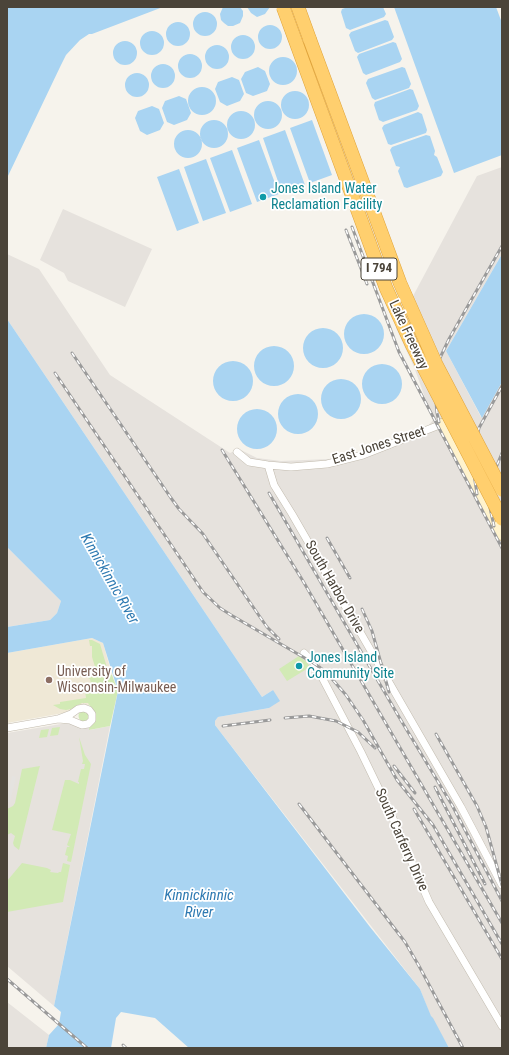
<!DOCTYPE html>
<style>
body{margin:0}
#map{position:relative;width:509px;height:1055px;overflow:hidden;background:#f6f3ec;font-family:"Roboto Condensed",sans-serif}
canvas{display:block}
.frame{position:absolute;inset:0;border:8px solid #4b4439;pointer-events:none}
</style>
<div id="map">
<canvas width="509" height="1055"></canvas>
<div class="frame"></div>
</div>
<script>
const ctx = document.querySelector('canvas').getContext('2d');
ctx.lineJoin = 'round';
function fill(path, color) { ctx.fillStyle = color; ctx.fill(path, 'evenodd'); }
const shape = rows => new Path2D(rows.map(r => 'M' + r).join(''));
function trace(path, color, width, dash) { ctx.strokeStyle = color; ctx.lineWidth = width; ctx.lineCap = dash ? 'butt' : 'round'; ctx.setLineDash(dash || []); ctx.stroke(path); }
function label(font, color, halo, rows, align = 'center') {
  ctx.font = font + ' "Roboto Condensed",sans-serif'; ctx.lineWidth = 3.5; ctx.setLineDash([]); ctx.textBaseline = 'middle'; ctx.strokeStyle = halo; ctx.fillStyle = color; for (const [text, x, y, turn = 0] of rows) {
    ctx.save(); ctx.translate(x, y); ctx.rotate((+turn || 0) * Math.PI / 180); ctx.textAlign = isNaN(turn) ? turn : align; if (halo) ctx.strokeText(text, 0, 0); ctx.fillText(text, 0, 0); ctx.restore();
  }
}
fill(shape([
 [502,167,502,254,446,351,481,417,502,382,502,1048,449,1048,430,1015,420,989,215,725,215,721,218,717,269,708,273,690,262,697,7,319,7,254,39,269,110,375,230,453,239,449,257,458,281,461,329,459,347,456,371,448,428,426,433,420,414,367,396,328,477,176],
 [63,209,152,249,125,307,68,281,64,273,40,260],
 [7,547,61,601,57,613,50,620,7,627],
 [67,723,89,727,90,730,110,726,54,1006,7,966,7,733],
 [7,1002,49,1035,46,1048,7,1048]
]), '#e6e2dd');
fill(shape([
 [92,638,103,643,112,675,91,679,91,684,85,686,89,705,81,705,69,712,7,723,7,653]
]), '#efe8d6');
fill(shape([
 [89,640,92,640,100,644,108,671,111,675,112,675,118,691,110,726,89,730,89,727,95,718,96,715,93,709,89,705,88,703,82,703,71,709,66,710,60,709,53,705,60,704,60,702,86,698,84,684,91,684,90,679,88,678,95,676,95,670,96,670,92,657,92,646,90,646],
 [299,656,307,662,310,667,287,681,279,669],
 '78.5 716a5.5 5.5 0 1 1 11 0a5.5 5.5 0 1 1-11 0Z',
 [60,727,58,735,50,736,52,728],
 [49,729,47,737,39,738,41,730],
 [79,737,85,755,91,764,71,862,67,861,68,856,65,855,67,847,70,847,67,845,71,834,52,830,65,780,70,780,79,784,79,782,78,782,81,769,84,769,85,764,82,764,83,761],
 [40,766,39,769,19,850,14,846,13,843,15,836,11,833,7,835,7,809,13,806,15,803,22,769],
 [22,863,47,868,51,870,50,872,58,873,59,872,61,872,63,863,70,865,63,902,7,912,7,881]
]), '#d2eab5');
fill(shape([
 [12,776,16,777,10,802,7,802,7,796]
]), '#e5e3e0');
fill(shape([
 [7,7,163,7,92,34,89,34,80,40,66,55,61,65,7,178],
 [223,7,240,7,243,11,243,16,240,23,233,26,228,26,224,23,221,20,220,14],
 [247,7,270,7,265,14,257,17,251,13],
 [348,7,383,7,386,14,384,17,350,30,346,28,341,12,342,9],
 [394,7,496,7,502,23,502,155,454,173],
 '193 24a12 12 0 1 1 24 0a12 12 0 1 1-24 0Z',
 [385,20,388,21,394,37,392,40,358,53,355,51,349,35,351,32],
 '166 34a12 12 0 1 1 24 0a12 12 0 1 1-24 0Z',
 '258 37a12 12 0 1 1 24 0a12 12 0 1 1-24 0Z',
 '140 43a12 12 0 1 1 24 0a12 12 0 1 1-24 0Z',
 '231 47a12 12 0 1 1 24 0a12 12 0 1 1-24 0Z',
 '113 53a12 12 0 1 1 24 0a12 12 0 1 1-24 0Z',
 [393,42,396,43,402,59,400,62,366,75,363,73,357,57,359,54],
 '205 57a12 12 0 1 1 24 0a12 12 0 1 1-24 0Z',
 '178 66a12 12 0 1 1 24 0a12 12 0 1 1-24 0Z',
 '269 71a14 14 0 1 1 28 0a14 14 0 1 1-28 0Z',
 '151 76a12 12 0 1 1 24 0a12 12 0 1 1-24 0Z',
 [258,67,265,71,270,84,267,91,253,96,246,93,241,79,245,72],
 [402,67,405,68,411,84,409,88,375,100,372,98,366,83,368,79],
 '125 85a12 12 0 1 1 24 0a12 12 0 1 1-24 0Z',
 [232,77,239,80,244,94,240,101,227,106,220,102,215,89,218,82],
 '188 101a14 14 0 1 1 28 0a14 14 0 1 1-28 0Z',
 [410,89,413,90,419,106,417,110,383,122,379,120,374,105,375,102],
 '281 105a14 14 0 1 1 28 0a14 14 0 1 1-28 0Z',
 [179,96,186,99,191,113,187,120,174,125,167,122,162,108,165,101],
 '254 115a14 14 0 1 1 28 0a14 14 0 1 1-28 0Z',
 [152,106,159,109,164,123,160,130,147,135,140,131,135,118,138,111],
 '227 125a14 14 0 1 1 28 0a14 14 0 1 1-28 0Z',
 [418,112,422,114,427,130,426,133,391,145,388,144,382,128,384,125],
 [312,120,332,175,310,183,290,128],
 '200 134a14 14 0 1 1 28 0a14 14 0 1 1-28 0Z',
 [285,130,305,185,282,193,263,138],
 '174 144a14 14 0 1 1 28 0a14 14 0 1 1-28 0Z',
 [426,135,430,136,435,151,434,155,423,159,434,155,437,157,443,172,441,176,407,188,404,187,398,171,400,167,396,166,390,150,392,147],
 [259,140,279,194,257,202,237,148],
 [232,150,252,204,230,212,210,158],
 [206,159,226,213,203,221,184,167],
 [179,169,199,223,177,231,157,177],
 [502,254,502,382,482,418,446,351],
 '344 334a20 20 0 1 1 40 0a20 20 0 1 1-40 0Z',
 [7,319,262,697,273,690,280,701,269,708,218,717,215,721,215,725,370,927,420,989,431,1016,433,1018,449,1048,189,1048,155,1018,121,1012,116,1018,111,1048,46,1048,49,1035,59,1024,61,1012,54,1006,118,691,103,643,92,638,7,653,7,627,50,620,57,613,61,601,7,547],
 '303 348a20 20 0 1 1 40 0a20 20 0 1 1-40 0Z',
 '254 366a20 20 0 1 1 40 0a20 20 0 1 1-40 0Z',
 '213 381a20 20 0 1 1 40 0a20 20 0 1 1-40 0Z',
 '362 384a20 20 0 1 1 40 0a20 20 0 1 1-40 0Z',
 '321 399a20 20 0 1 1 40 0a20 20 0 1 1-40 0Z',
 '278 414a20 20 0 1 1 40 0a20 20 0 1 1-40 0Z',
 '237 429a20 20 0 1 1 40 0a20 20 0 1 1-40 0Z'
]), '#a9d4f2');
const street = shape([
 [237,452,249,462,268,465,291,467,327,464,363,455,442,424],
 [268,465,274,485,292,514,461,807,502,885],
 [304,653,315,664,361,752,391,814,429,902,502,1026],
 [84,708,89,710,92,714,92,720,88,724,82,725,70,720,58,719,71,714,78,709,84,708],
 [7,728,58,719]
]);
const secondary = shape([
 [442,424,502,535]
]);
const highway = shape([
 [298,7,310,40]
]);
trace(street, '#c2bbae', 8);
trace(secondary, '#d6c79b', 12);
trace(highway, '#e0a43c', 14);
trace(street, '#fff', 7);
trace(secondary, '#fff3cd', 10);
trace(highway, '#ffcf6e', 13);
const rail = shape([
 [352,227,399,352,502,548],
 [346,230,367,284],
 [72,353,171,498,179,509,203,534,260,617,267,627,279,639],
 [55,373,203,592,220,608,231,615,315,664,326,672,346,695,363,720,397,780,433,825,502,944],
 [439,422,437,413,435,391,439,360,449,339,502,246],
 [222,450,303,581,502,923],
 [269,493,399,717,452,805,502,901],
 [477,494,473,468,474,453,476,439,479,428,485,417,502,386],
 [494,526,490,508,490,490,493,475,502,453],
 [327,538,350,578],
 [362,609,372,631,389,692],
 [285,718,309,716,336,721,358,732,375,748],
 [223,726,270,720],
 [436,734,477,806,486,827,502,885],
 [394,766,415,793],
 [435,787,485,884],
 [299,804,405,942,419,966,463,1048],
 [414,809,502,959],
 [7,979,87,1048],
 [123,1045,126,1048]
]);
trace(rail, '#9a9a9a', 3);
trace(rail, '#fff', 1.5, [4.5]);
const highwayBridge = shape([
 [283,7,386,288,412,345,502,519],
 [310,40,400,283,436,364,502,490]
]);
trace(highwayBridge, '#e0a43c', 14, []);
trace(highwayBridge, '#ffcf6e', 13);
for (const [x, y, r, color] of [
 [263,197,4,"#0f9aa8"],
 [299,666,4,"#0f9aa8"],
 [49,680,4,"#8d6e63"]
]) { const dot = new Path2D(); dot.arc(x, y, r, 0, 2 * Math.PI); ctx.fillStyle = color; ctx.fill(dot); trace(dot, '#fff', 1.5); }
for (const [x, y, w] of [
 [379,269,36]
]) { const box = new Path2D(); box.roundRect(x - w / 2, y - 11, w, 22, 3); ctx.fillStyle = '#fff'; ctx.fill(box); trace(box, '#4b4439', 1); }
label('bold 13px', '#4b4439', null, [
 ["I 794",379,269]
]);
label('14px', '#0d838f', '#fff', [
 ["Jones Island Water",271,189],
 ["Reclamation Facility",271,205],
 ["Jones Island",307,658],
 ["Community Site",307,674]
], 'left');
label('14px', '#4b4439', '#fff', [
 ["Lake Freeway",408,335,65],
 ["East Jones Street",379,446,-18],
 ["South Harbor Drive",334,587,60],
 ["South Carferry Drive",401,840,66]
]);
label('14px', '#785e54', '#fff', [
 ["University of",57,672],
 ["Wisconsin-Milwaukee",57,688]
], 'left');
label('italic 15px', '#2e7ab2', '#fff', [
 ["Kinnickinnic River",109,579,60],
 ["Kinnickinnic",199,896],
 ["River",199,913]
]);
</script>
